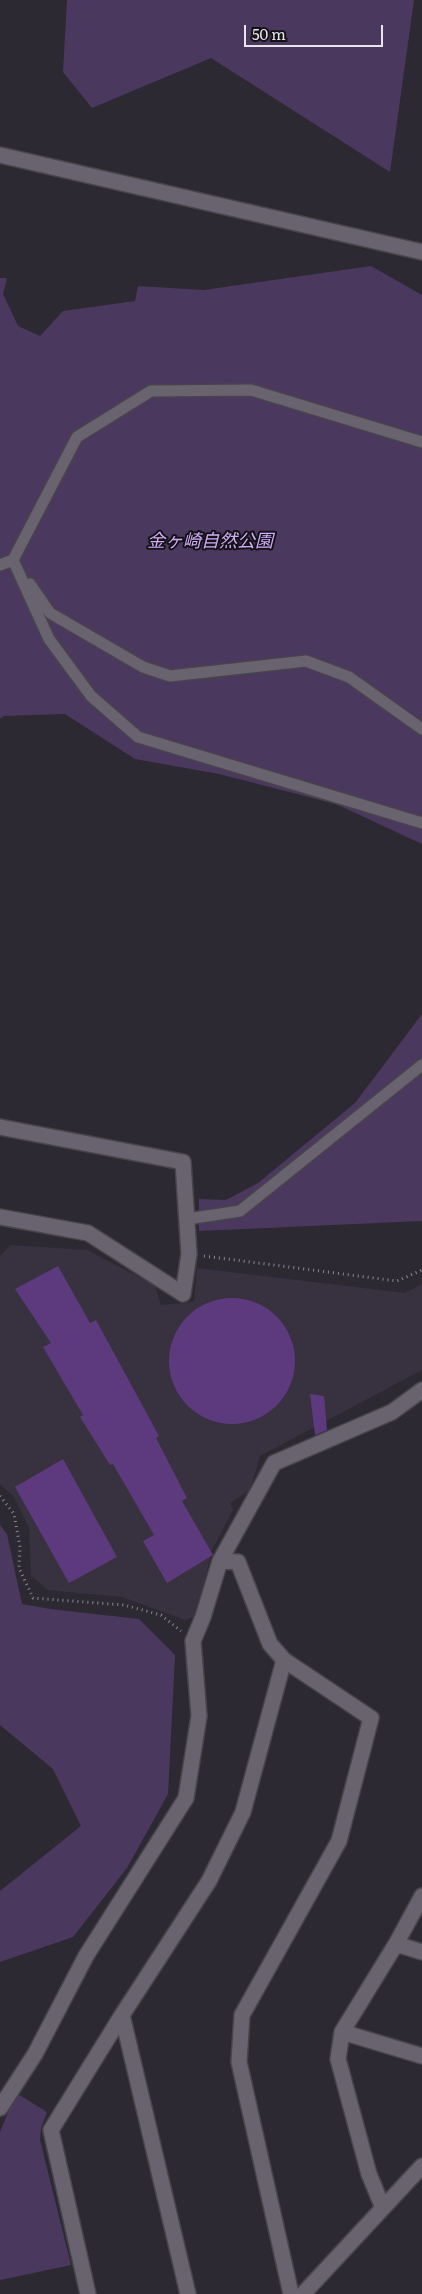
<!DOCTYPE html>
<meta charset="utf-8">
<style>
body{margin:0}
#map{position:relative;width:422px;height:2294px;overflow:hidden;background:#2d2932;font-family:Literata,serif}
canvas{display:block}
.scale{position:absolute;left:244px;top:25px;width:139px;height:22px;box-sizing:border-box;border:2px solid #e8e5eb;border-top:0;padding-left:6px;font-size:15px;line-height:18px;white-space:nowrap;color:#e8e5eb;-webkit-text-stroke:4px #141217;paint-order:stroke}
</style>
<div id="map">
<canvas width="422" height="2294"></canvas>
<div class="scale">50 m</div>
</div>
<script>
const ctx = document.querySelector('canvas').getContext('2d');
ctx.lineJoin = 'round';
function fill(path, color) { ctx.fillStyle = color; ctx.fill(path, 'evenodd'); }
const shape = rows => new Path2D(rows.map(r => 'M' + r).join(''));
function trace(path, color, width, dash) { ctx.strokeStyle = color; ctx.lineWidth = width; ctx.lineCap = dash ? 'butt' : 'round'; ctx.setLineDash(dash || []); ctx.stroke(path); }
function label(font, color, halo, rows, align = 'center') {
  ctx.font = font + ' Literata,"Noto Sans JP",serif'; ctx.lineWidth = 4; ctx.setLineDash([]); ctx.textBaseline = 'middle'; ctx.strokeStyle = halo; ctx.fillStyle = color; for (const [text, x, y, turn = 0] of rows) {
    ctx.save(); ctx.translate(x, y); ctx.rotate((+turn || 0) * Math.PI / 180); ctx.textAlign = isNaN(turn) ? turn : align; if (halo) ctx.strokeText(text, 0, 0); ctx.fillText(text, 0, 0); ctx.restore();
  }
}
fill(shape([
 [10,1245,87,1250,155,1285,161,1305,194,1302,197,1268,405,1293,422,1284,422,1370,260,1456,250,1490,230,1503,233,1510,212,1550,196,1616,185,1620,122,1597,47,1590,31,1575,29,1528,14,1497,0,1484,0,1256]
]), '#383140');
fill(shape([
 [67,0,414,0,390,172,211,58,92,108,63,72],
 [371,266,422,295,422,844,336,804,219,774,135,759,65,714,4,716,0,719,0,278,7,278,3,294,18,326,40,336,63,311,135,301,138,286,204,290],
 [422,1014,422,1221,199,1231,199,1199,226,1200,258,1183,355,1103],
 [0,1525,7,1534,22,1604,50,1609,139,1619,175,1655,168,1794,127,1868,73,1937,0,1962,0,1891,81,1826,53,1769,0,1725],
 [16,2093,47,2112,41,2128,40,2140,71,2265,0,2280,0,2132]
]), '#4b385f');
fill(shape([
 [58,1266,90,1323,96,1320,159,1436,156,1438,187,1498,182,1501,213,1555,167,1583,143,1541,154,1535,113,1464,110,1465,80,1417,83,1415,43,1347,51,1343,15,1289],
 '169 1361a63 63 0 1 1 126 0a63 63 0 1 1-126 0Z',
 [310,1394,324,1396,327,1430,315,1435],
 [63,1459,117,1557,69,1583,15,1487]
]), '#5c3a7d');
const service = shape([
 [13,560,49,639,91,696,138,737,422,823],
 [0,565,13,560,77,437,151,391,251,390,422,442],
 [30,584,50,613,143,667,170,676,306,661,349,677,422,729],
 [187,1219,240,1211,422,1065]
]);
const minor = shape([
 [0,155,422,252],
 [0,1127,183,1162,189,1254,183,1294,88,1233,0,1217],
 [220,1561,238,1562,270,1644,284,1660],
 [396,1944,422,1952],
 [122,2015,188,2294],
 [342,2032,422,2056],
 [0,2108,35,2054,86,1956,186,1798,199,1716,193,1641,203,1617,220,1561,274,1463,392,1412,422,1390],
 [383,2208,369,2174,338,2059,342,2032,396,1944,422,1896],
 [88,2294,51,2130,122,2015,209,1881,243,1812,284,1660,371,1718,339,1841,242,2015,239,2062,291,2294],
 [303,2294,422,2166]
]);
trace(service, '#48444c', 14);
trace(minor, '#48444c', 18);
trace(shape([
 [204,1256,397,1281,422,1270],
 [0,1496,14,1514,20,1547,19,1568,33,1598,124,1605,161,1615,181,1631]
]), '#8a878e', 3, [1, 4]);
trace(service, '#68636e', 11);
trace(minor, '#68636e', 15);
label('italic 18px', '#d0abf8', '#141217', [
 ["金ヶ崎自然公園",210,542]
]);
</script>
